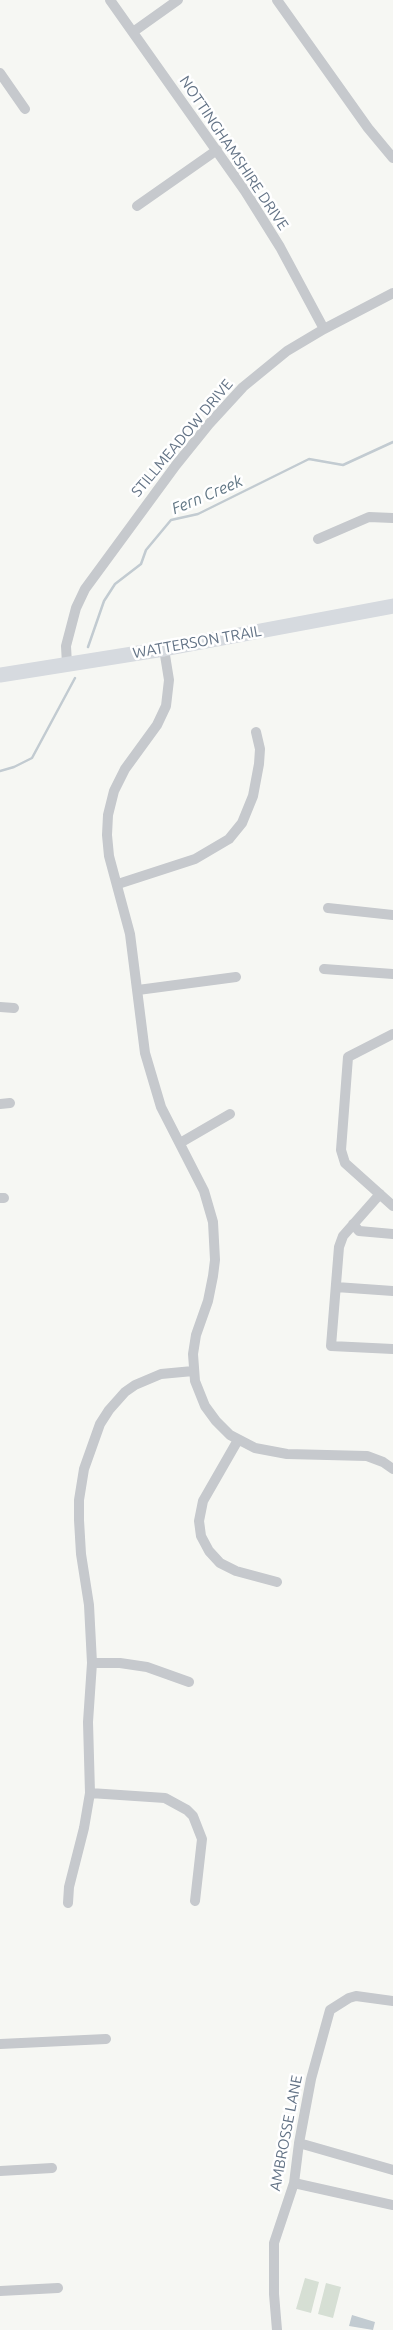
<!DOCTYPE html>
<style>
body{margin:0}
canvas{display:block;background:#f6f7f3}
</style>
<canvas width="393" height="2330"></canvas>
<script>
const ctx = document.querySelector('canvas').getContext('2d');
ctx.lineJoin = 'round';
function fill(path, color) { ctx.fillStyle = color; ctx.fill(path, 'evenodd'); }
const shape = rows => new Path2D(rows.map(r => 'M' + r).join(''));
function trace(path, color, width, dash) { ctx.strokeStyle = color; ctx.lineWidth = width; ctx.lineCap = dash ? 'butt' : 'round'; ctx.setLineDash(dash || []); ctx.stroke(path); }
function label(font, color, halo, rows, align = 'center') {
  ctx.font = font + ' Ubuntu,sans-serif'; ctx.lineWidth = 5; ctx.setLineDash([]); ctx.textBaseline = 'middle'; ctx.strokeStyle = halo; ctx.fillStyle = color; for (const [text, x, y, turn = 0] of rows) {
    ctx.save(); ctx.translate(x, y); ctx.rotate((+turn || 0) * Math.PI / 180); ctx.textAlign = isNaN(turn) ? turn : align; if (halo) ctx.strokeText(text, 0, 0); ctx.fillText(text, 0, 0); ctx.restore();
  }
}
fill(shape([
 [305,2278,319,2282,311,2313,296,2309],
 [326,2283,341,2287,333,2318,318,2314]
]), '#d6dfd4');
fill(shape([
 [352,2315,375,2322,373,2330,349,2326]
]), '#c2cbd1');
trace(shape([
 [88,647,104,601,115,584,141,564,146,550,171,520,198,514,309,459,343,465,393,442],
 [0,771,14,767,32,758,75,678]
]), '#c2cbd1', 2.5);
trace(shape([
 [110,0,245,191,280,247,324,329],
 [277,0,368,128,393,158],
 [133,32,178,0],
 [0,73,25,109],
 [137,206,217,150],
 [318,539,369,517,393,518],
 [164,649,169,680,166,706,157,725,125,769,114,791,108,815,107,835,109,856,130,934,145,1053,161,1107,204,1191,213,1222,215,1260,213,1276,208,1301,196,1335,193,1354,195,1381,205,1406,216,1421,230,1435,255,1448,287,1454,367,1456,383,1462,393,1469],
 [67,664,66,646,76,608,85,589,176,465,209,424,243,387,287,351,324,329,393,293],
 [118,884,195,859,229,839,242,823,253,796,259,764,260,749,256,732],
 [328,908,393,915],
 [324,969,393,974],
 [138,990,236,977],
 [0,1007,14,1008],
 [393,1034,348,1057,341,1150,345,1163,393,1206],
 [0,1104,10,1103],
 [180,1143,230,1114],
 [380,1194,343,1236,339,1247,331,1346,393,1349],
 [0,1198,4,1198],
 [353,1224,359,1231,393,1234],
 [336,1287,393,1291],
 [238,1440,203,1501,199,1521,201,1536,209,1551,220,1563,236,1571,277,1582],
 [92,1663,120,1663,147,1667,189,1682],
 [90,1793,165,1798,187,1810,193,1816,202,1839,195,1901],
 [68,1903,69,1887,84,1828,90,1793,88,1722,92,1663,89,1605,81,1554,79,1520,79,1500,84,1469,100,1424,109,1410,125,1392,135,1385,161,1374,193,1371],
 [0,2044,106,2039],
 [299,2143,393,2170],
 [0,2171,52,2168],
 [294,2183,393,2205],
 [0,2291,58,2288],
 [277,2330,274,2294,274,2243,294,2183,299,2143,311,2079,330,2010,349,1998,356,1996,393,2001]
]), '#c6c9cd', 10);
trace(shape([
 [0,675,164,649,393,606]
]), '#d6dadf', 15);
label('15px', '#637386', '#fff', [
 ["NOTTINGHAMSHIRE DRIVE",234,153,56],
 ["STILLMEADOW DRIVE",182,438,-50],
 ["WATTERSON TRAIL",197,642,-10],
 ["AMBROSSE LANE",286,2133,-79]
]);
label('italic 16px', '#5f7583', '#fff', [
 ["Fern Creek",207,495,-23]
]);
</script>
